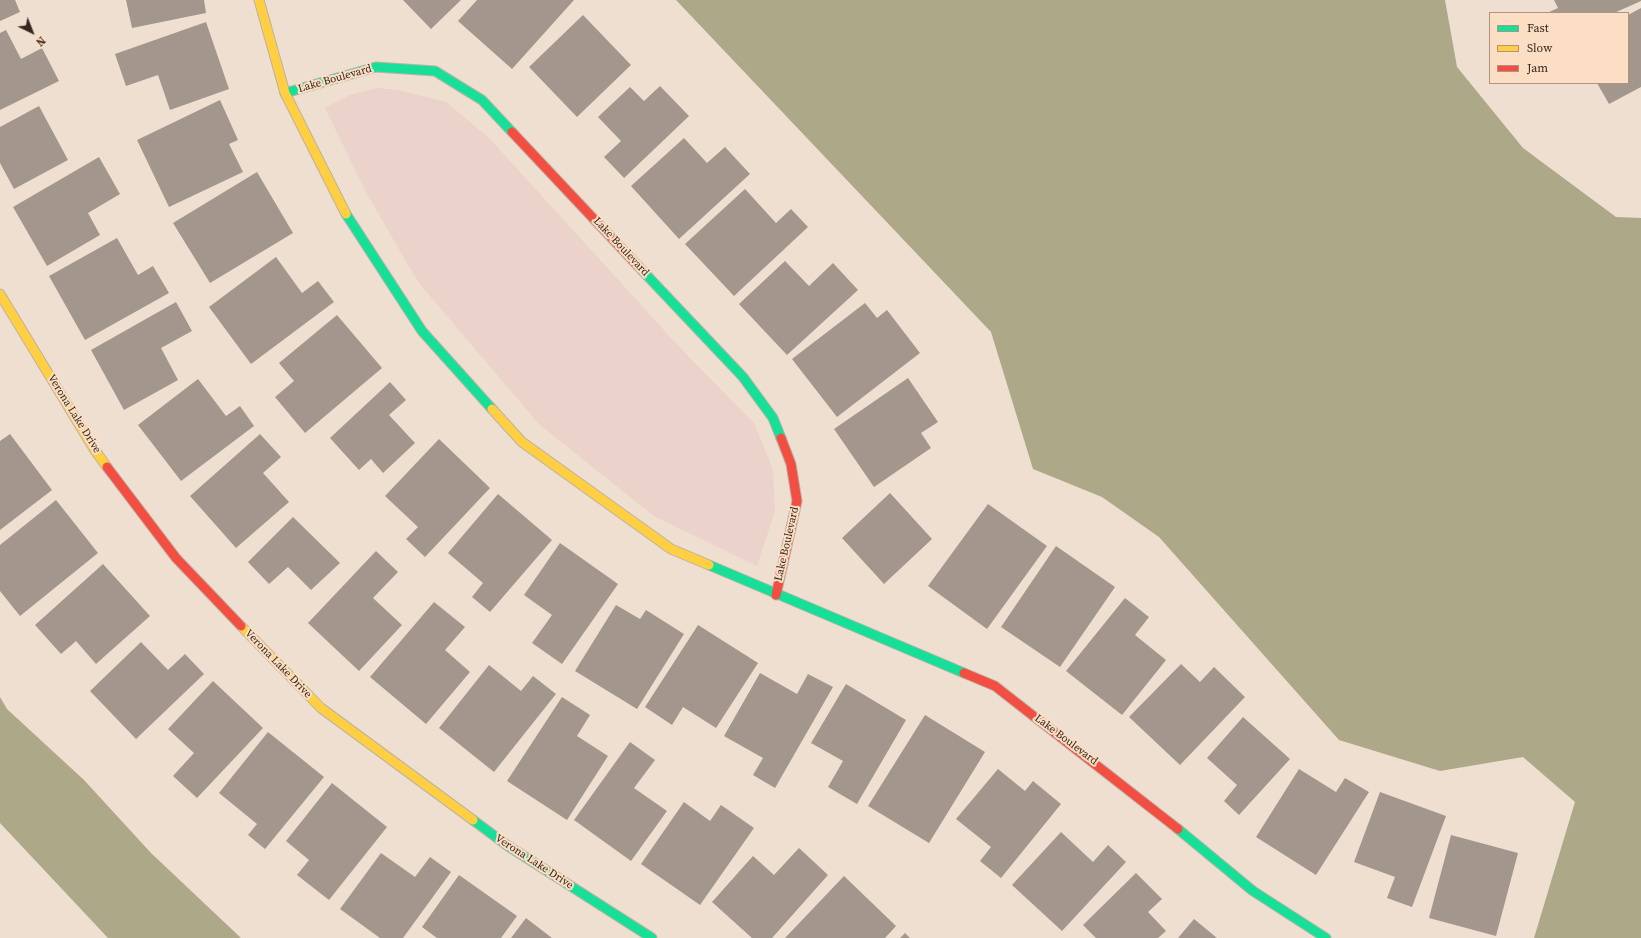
<!DOCTYPE html>
<style>
body{margin:0}
#map{position:relative;width:1641px;height:938px;overflow:hidden;background:#eedfd0;font-family:"Source Serif 4",serif}
canvas{display:block}
.legend{position:absolute;left:1489px;top:12px;width:140px;height:72px;box-sizing:border-box;background:#fbdec3;border:1px solid #ab9581;margin:0;padding:5px 7px;list-style:none;font-size:12px;color:#33281e}
.legend li{display:flex;align-items:center;gap:8px;height:20px}
.legend b{width:20px;border:1px solid #ab9581}
.north{position:absolute;left:12px;top:12px;width:40px;height:40px;-webkit-text-stroke:3px #fbdec3;paint-order:stroke;rotate:137deg;font-size:11px;font-weight:700;line-height:16px;text-align:center;color:#33281e}
.north::after{content:'';display:block;margin:auto;width:14px;height:18px;background:#33281e;clip-path:polygon(50% 0,100% 100%,50% 72%,0 100%)}
</style>
<div id="map">
<canvas width="1641" height="938"></canvas>
<ul class="legend">
<li><b style="height:5px;background:#16e098"></b>Fast</li>
<li><b style="height:5px;background:#ffcf43"></b>Slow</li>
<li><b style="height:5px;background:#f24e42"></b>Jam</li>
</ul>
<div class="north">N</div>
</div>
<script>
const ctx = document.querySelector('canvas').getContext('2d');
ctx.lineJoin = 'round';
function fill(path, color) { ctx.fillStyle = color; ctx.fill(path, 'evenodd'); }
const shape = rows => new Path2D(rows.map(r => 'M' + r).join(''));
function trace(path, color, width, dash) { ctx.strokeStyle = color; ctx.lineWidth = width; ctx.lineCap = dash ? 'butt' : 'round'; ctx.setLineDash(dash || []); ctx.stroke(path); }
function label(font, color, halo, rows, align = 'center') {
  ctx.font = font + ' "Source Serif 4",serif'; ctx.lineWidth = 4; ctx.setLineDash([]); ctx.textBaseline = 'middle'; ctx.strokeStyle = halo; ctx.fillStyle = color; for (const [text, x, y, turn = 0] of rows) {
    ctx.save(); ctx.translate(x, y); ctx.rotate((+turn || 0) * Math.PI / 180); ctx.textAlign = isNaN(turn) ? turn : align; if (halo) ctx.strokeText(text, 0, 0); ctx.fillText(text, 0, 0); ctx.restore();
  }
}
fill(shape([
 [378,88,398,90,446,102,489,138,683,351,754,423,773,470,775,511,757,566,654,516,539,424,418,282,367,194,325,108,349,95]
]), '#ebd2ca');
fill(shape([
 [676,0,1445,0,1457,67,1523,148,1616,217,1641,218,1641,938,1534,938,1575,802,1523,757,1440,771,1339,740,1159,537,1102,497,1033,469,991,332],
 [0,697,7,709,84,780,151,853,241,938,108,938,0,823]
]), '#ada887');
fill(shape([
 [0,0,15,0,20,12,0,21],
 [126,0,204,0,206,13,132,28],
 [403,0,461,0,431,29],
 [477,0,574,0,512,69,458,21],
 [1554,0,1641,0,1641,1,1614,13,1547,13,1558,8],
 [1641,8,1641,87,1609,104,1597,83,1628,83,1628,15],
 [583,15,631,65,577,117,529,67],
 [206,22,229,89,170,110,158,75,126,86,115,54],
 [6,30,21,59,42,48,59,81,0,110,0,33],
 [660,86,689,116,624,178,604,157,621,141,598,117,630,87,644,101],
 [220,100,238,140,229,144,243,172,169,207,137,140],
 [39,106,68,160,14,189,0,163,0,127],
 [684,138,707,163,725,147,750,174,679,239,631,186],
 [99,157,120,194,88,213,100,235,47,266,13,207],
 [257,172,293,233,210,283,173,223],
 [745,189,776,223,791,209,808,227,734,296,685,244],
 [117,238,138,275,153,266,169,293,85,340,49,276],
 [276,257,302,293,318,281,334,302,251,364,209,307],
 [785,261,809,286,833,263,858,290,787,355,739,304],
 [176,302,192,331,161,348,178,380,124,410,91,350],
 [865,303,877,318,887,310,920,353,837,417,792,359],
 [337,315,382,368,305,433,275,397,294,381,279,363],
 [908,378,938,422,921,433,931,448,874,487,834,429],
 [198,379,226,416,240,406,254,426,181,481,138,425],
 [390,382,406,400,389,415,415,443,383,473,371,459,359,470,330,438],
 [10,434,52,490,0,530,0,441],
 [260,434,281,457,263,473,289,502,236,548,190,496],
 [439,439,490,488,425,557,406,539,418,527,385,496],
 [890,493,932,539,884,584,842,538],
 [498,494,552,540,490,612,472,597,483,583,448,553],
 [56,500,98,553,20,616,0,591,0,545],
 [988,504,1047,546,987,629,928,586],
 [293,517,340,563,311,590,288,567,269,584,248,562],
 [560,543,618,584,562,664,532,643,552,615,524,595],
 [1056,546,1115,587,1060,667,1001,627],
 [376,551,398,572,373,598,402,625,359,671,308,623],
 [103,564,150,616,96,664,76,641,61,654,35,625],
 [1125,598,1149,617,1135,635,1166,660,1122,715,1066,671],
 [434,602,465,627,445,650,470,672,426,724,370,677],
 [616,605,640,619,646,610,684,634,637,709,575,671],
 [698,625,758,663,716,728,683,707,672,725,645,707],
 [141,642,168,670,185,654,204,674,136,739,90,691],
 [1181,664,1200,682,1214,667,1245,697,1180,765,1129,717],
 [489,665,521,691,533,676,556,694,494,772,439,728],
 [760,673,797,694,808,674,833,687,775,788,753,775,763,758,724,736],
 [213,681,263,728,197,798,173,776,194,753,168,729],
 [846,684,906,720,857,804,828,787,843,761,811,743],
 [562,697,590,715,577,736,608,756,567,820,507,781],
 [925,715,985,752,929,843,868,806],
 [1243,717,1290,759,1239,815,1224,801,1237,785,1207,758],
 [268,732,324,777,265,849,248,835,257,824,219,793],
 [630,742,655,760,634,788,667,811,631,861,574,820],
 [998,769,1025,791,1033,781,1061,804,1001,878,980,861,991,847,956,819],
 [1299,769,1336,792,1345,778,1369,792,1316,875,1256,837],
 [332,783,387,827,329,900,297,875,309,860,286,841],
 [1380,792,1446,816,1412,907,1387,898,1395,877,1354,862],
 [684,802,710,821,721,805,754,828,700,905,641,864],
 [1061,832,1093,862,1108,845,1126,862,1062,931,1012,885],
 [1451,835,1518,853,1496,936,1429,918],
 [799,848,828,875,772,938,752,938,712,902,753,856,774,875],
 [381,853,415,877,430,857,451,872,403,938,380,938,340,909],
 [1136,873,1162,899,1148,912,1166,931,1158,938,1096,938,1083,925],
 [459,875,517,916,501,938,437,938,422,927],
 [844,876,896,926,885,938,785,938],
 [526,918,552,938,511,938],
 [1194,919,1217,938,1178,938],
 [905,933,910,938,900,938]
]), '#a3968d');
const fast = shape([
 [285,93,376,67,435,71,482,100,512,132],
 [346,214,422,331,492,409],
 [638,266,743,377,773,418,781,438],
 [709,565,964,673],
 [473,820,508,846,652,938],
 [1178,829,1253,891,1326,938]
]);
const slow = shape([
 [259,0,285,93,346,214],
 [0,294,94,449,107,467],
 [492,409,522,442,671,549,709,565],
 [241,626,321,708,473,820]
]);
const jam = shape([
 [512,132,638,266],
 [107,467,176,558,241,626],
 [776,595,797,501,791,464,781,438],
 [964,673,995,686,1178,829]
]);
trace(fast, '#bdb1a6', 11);
trace(slow, '#bdb1a6', 11);
trace(jam, '#bdb1a6', 11);
trace(fast, '#16e098', 9);
trace(slow, '#ffcf43', 9);
trace(jam, '#f24e42', 9);
label('11px', '#33281e', '#fbdec3', [
 ["Lake Boulevard",335,79,-16],
 ["Lake Boulevard",621,247,47],
 ["Verona Lake Drive",74,414,58],
 ["Lake Boulevard",787,544,-77],
 ["Verona Lake Drive",278,664,46],
 ["Lake Boulevard",1066,740,37],
 ["Verona Lake Drive",534,862,33]
]);
</script>
